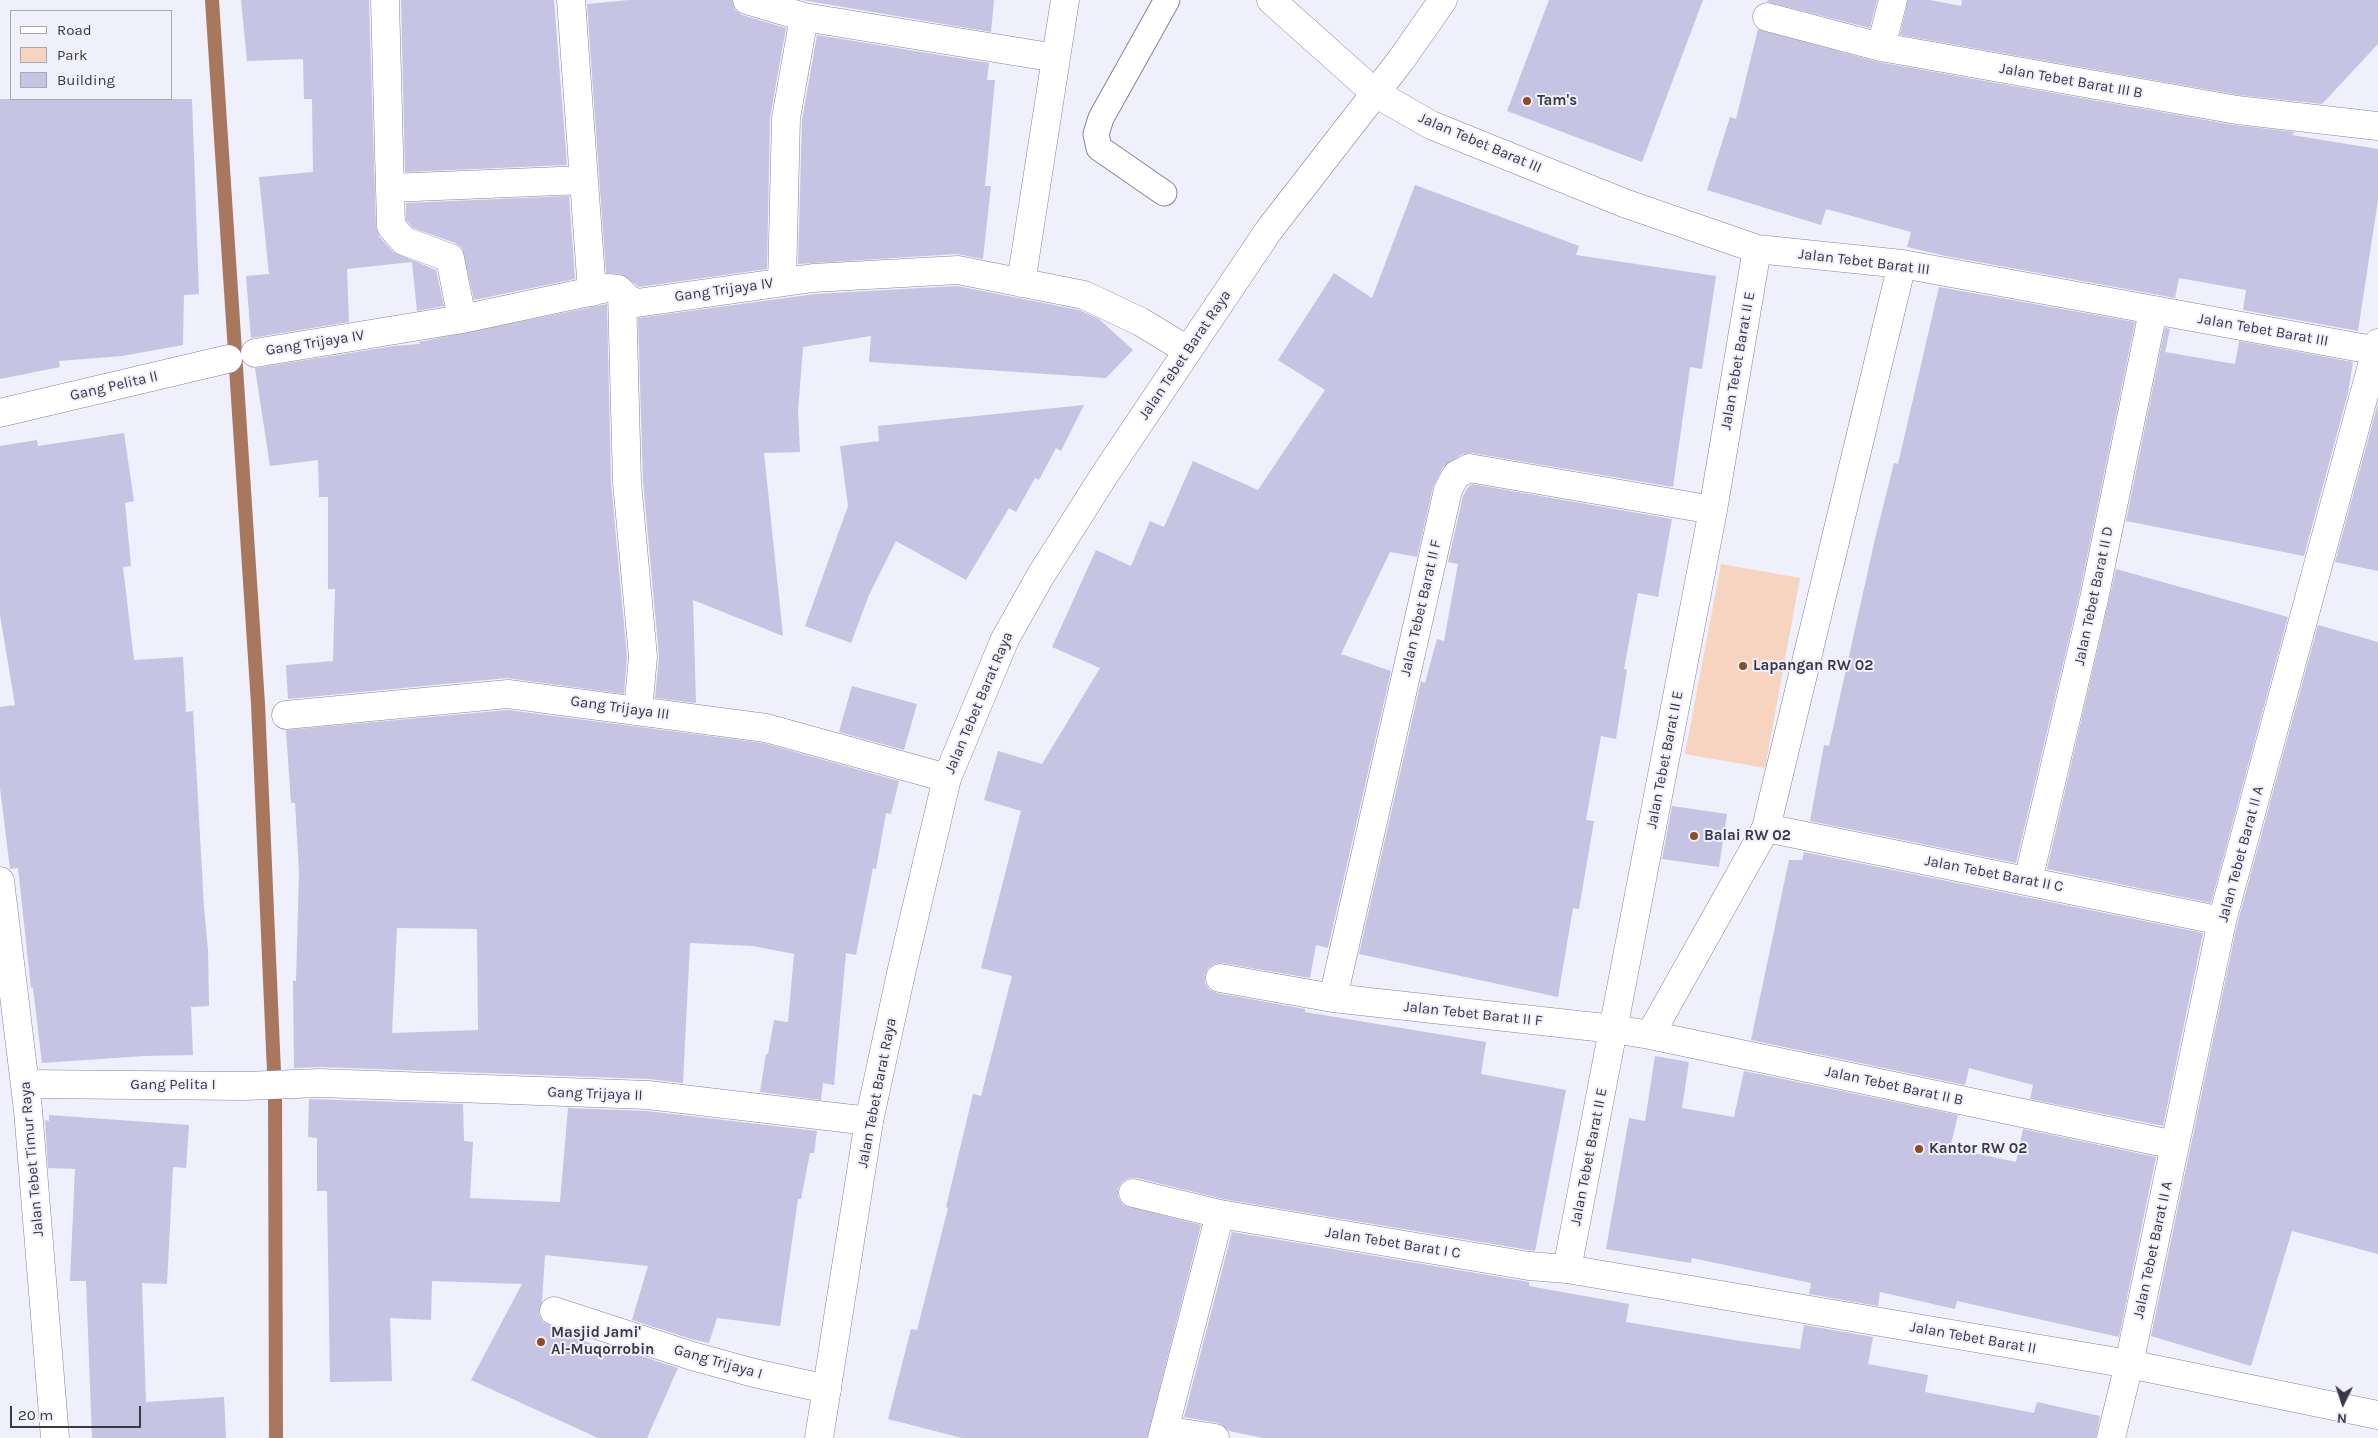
<!DOCTYPE html>
<style>
body{margin:0}
#map{position:relative;width:2378px;height:1438px;overflow:hidden;background:#f0effc;font-family:Karla,sans-serif}
canvas{display:block}
.legend{position:absolute;left:10px;top:10px;width:162px;height:90px;box-sizing:border-box;background:#f0effc;border:1px solid #a7a6b2;margin:0;padding:6px 9px;list-style:none;font-size:15px;color:#393844}
.legend li{display:flex;align-items:center;gap:10px;height:25px}
.legend b{width:25px;border:1px solid #a7a6b2}
.north{position:absolute;left:2318px;top:1378px;width:50px;height:50px;-webkit-text-stroke:4px #f0effc;paint-order:stroke;rotate:184deg;font-size:14px;font-weight:700;line-height:20px;text-align:center;color:#393844}
.north::after{content:'';display:block;margin:auto;width:18px;height:22px;background:#393844;clip-path:polygon(50% 0,100% 100%,50% 72%,0 100%)}
.scale{position:absolute;left:10px;top:1406px;width:131px;height:22px;box-sizing:border-box;border:2px solid #393844;border-top:0;padding-left:6px;font-size:15px;line-height:18px;white-space:nowrap;color:#393844;-webkit-text-stroke:4px #f0effc;paint-order:stroke}
</style>
<div id="map">
<canvas width="2378" height="1438"></canvas>
<ul class="legend">
<li><b style="height:6px;background:#fff"></b>Road</li>
<li><b style="height:14px;background:#f7d4c0"></b>Park</li>
<li><b style="height:14px;background:#c6c3e3"></b>Building</li>
</ul>
<div class="north">N</div>
<div class="scale">20 m</div>
</div>
<script>
const ctx = document.querySelector('canvas').getContext('2d');
ctx.lineJoin = 'round';
function fill(path, color) { ctx.fillStyle = color; ctx.fill(path, 'evenodd'); }
const shape = rows => new Path2D(rows.map(r => 'M' + r).join(''));
function trace(path, color, width, dash) { ctx.strokeStyle = color; ctx.lineWidth = width; ctx.lineCap = dash ? 'butt' : 'round'; ctx.setLineDash(dash || []); ctx.stroke(path); }
function label(font, color, halo, rows, align = 'center') {
  ctx.font = font + ' Karla,sans-serif'; ctx.lineWidth = 4; ctx.setLineDash([]); ctx.textBaseline = 'middle'; ctx.strokeStyle = halo; ctx.fillStyle = color; for (const [text, x, y, turn = 0] of rows) {
    ctx.save(); ctx.translate(x, y); ctx.rotate((+turn || 0) * Math.PI / 180); ctx.textAlign = isNaN(turn) ? turn : align; if (halo) ctx.strokeText(text, 0, 0); ctx.fillText(text, 0, 0); ctx.restore();
  }
}
fill(shape([
 [1721,564,1800,578,1765,768,1685,754]
]), '#f7d4c0');
trace(shape([
 [212,0,258,704,275,1095,276,1438]
]), '#a8775e', 14);
fill(shape([
 [241,0,369,0,376,227,379,236,393,252,436,270,444,306,417,311,412,262,347,269,349,322,251,338,246,276,269,274,259,177,313,172,312,99,304,99,303,59,247,61],
 [401,0,554,0,567,165,405,172],
 [629,0,732,0,735,10,742,15,786,28,770,118,767,269,639,287,620,274,606,273,587,4],
 [802,0,994,0,991,32],
 [1549,0,1703,0,1642,162,1507,111],
 [1768,0,1877,0,1870,28,1767,2],
 [1908,0,1930,0,1961,6,1962,0,2378,0,2378,44,2322,104,2239,95,1900,35],
 [1758,29,1878,62,2234,125,2295,132,2292,135,2378,149,2378,200,2358,331,2243,310,2246,290,2179,278,2175,298,1946,256,1907,247,1911,232,1826,209,1821,225,1707,190,1730,117,1736,119],
 [817,35,989,63,987,80,995,80,985,186,991,186,983,259,957,254,798,264,802,120],
 [0,99,192,99,199,294,184,295,183,345,122,356,59,361,60,367,0,379],
 [1415,185,1579,246,1576,255,1716,276,1702,369,1690,367,1673,487,1472,453,1462,454,1443,467,1433,487,1417,557,1390,552,1341,654,1391,671,1328,948,1316,945,1310,978,1222,963,1214,964,1208,968,1205,975,1205,983,1210,990,1217,993,1305,1009,1305,1012,1486,1042,1481,1074,1566,1090,1535,1251,1223,1199,1137,1178,1129,1178,1122,1182,1118,1189,1118,1197,1123,1205,1201,1225,1147,1438,962,1438,888,1419,911,1329,917,1330,948,1208,946,1207,973,1094,981,1096,1012,976,981,968,1021,811,984,800,998,751,1042,764,1100,668,1052,647,1096,550,1131,566,1150,521,1164,527,1193,461,1258,490,1325,390,1278,360,1334,273,1372,298],
 [569,196,575,279,474,300,462,248,455,243,413,228,406,220,406,203],
 [957,286,1079,310,1099,319,1133,350,1106,378,869,362,871,336,803,347,798,412,800,452,764,453,783,636,693,600,696,703,655,698,659,656,643,481,638,318,815,294],
 [1939,287,2135,322,2079,596,2016,863,1810,821,1824,745,1829,746,1875,539,1894,463,1898,464],
 [607,304,611,482,627,657,624,694,507,678,288,699,286,665,333,661,335,589,328,589,328,497,319,497,318,460,270,466,255,368,394,346,420,344,419,342],
 [2165,328,2170,329,2165,352,2235,364,2239,341,2353,362,2348,393,2304,556,2126,521],
 [2378,403,2378,571,2335,562],
 [1084,405,1061,451,1056,448,1039,480,1035,478,1016,512,1009,508,966,580,896,541,869,595,851,643,805,626,848,506,840,446,879,441,878,426],
 [124,433,134,501,125,503,131,566,123,567,134,660,183,657,186,712,193,711,204,907,208,950,209,1006,191,1007,193,1055,144,1056,42,1063,33,988,31,988,18,868,10,869,0,788,0,707,15,705,0,615,0,446,37,440,38,446],
 [1472,484,1672,519,1658,597,1638,593,1624,669,1627,670,1616,739,1601,736,1586,820,1594,821,1579,909,1573,908,1558,997,1359,954,1421,681,1425,683,1437,639,1444,641,1458,564,1448,562,1463,496,1468,487],
 [2116,569,2288,617,2211,903,2047,869],
 [2318,625,2378,642,2378,1254,2292,1231,2251,1366,2151,1336,2237,925],
 [852,686,917,704,904,750,839,732],
 [508,710,763,743,899,781,891,814,886,813,876,869,873,868,856,955,846,953,834,1085,823,1083,821,1100,760,1092,766,1054,768,1054,774,1020,788,1022,794,954,753,946,690,943,683,1083,649,1079,321,1067,294,1068,293,981,296,981,299,872,295,803,291,803,286,730],
 [397,928,477,929,478,1030,392,1033],
 [1672,806,1727,814,1719,867,1662,859],
 [1804,852,2203,933,2163,1126,2030,1099,2033,1085,1969,1068,1965,1085,1751,1040,1789,860,1802,860],
 [1655,1056,1689,1062,1682,1108,1734,1117,1744,1071,1958,1115,1950,1148,2016,1162,2023,1129,2156,1157,2119,1337,1957,1301,1955,1309,1880,1292,1878,1306,1809,1294,1811,1283,1692,1258,1691,1263,1606,1249,1629,1118,1645,1121],
 [309,1099,463,1104,464,1141,473,1142,470,1198,560,1202,568,1108,647,1111,817,1131,814,1153,810,1153,801,1199,798,1199,780,1326,717,1318,709,1343,691,1339,632,1320,648,1266,545,1255,542,1301,539,1314,543,1322,620,1357,623,1350,678,1368,647,1438,598,1438,471,1380,522,1284,432,1281,431,1320,390,1318,392,1381,330,1382,327,1191,317,1191,317,1138,308,1137],
 [49,1115,189,1125,186,1168,173,1167,167,1284,142,1283,146,1402,224,1397,226,1438,92,1438,86,1281,70,1281,75,1169,48,1168,45,1120,49,1121],
 [1232,1232,1529,1282,1529,1286,1629,1304,1626,1322,1740,1341,1800,1349,1804,1325,1873,1337,1868,1364,1928,1375,1925,1392,2034,1413,2037,1402,2100,1416,2096,1438,1263,1438,1229,1431,1218,1423,1184,1417]
]), '#c6c3e3');
const lane = shape([
 [1164,193,1099,148,1096,134,1101,118,1167,0]
]);
const street = shape([
 [385,0,391,226,404,241,450,258,462,319],
 [571,0,592,292],
 [747,0,804,17,1056,58],
 [1271,0,1375,93,1431,125,1624,203,1757,249,1902,264,2378,351],
 [1767,17,1881,47,2237,110,2378,126],
 [1881,47,1893,0],
 [390,188,584,180],
 [782,282,786,118,804,17],
 [1021,283,1065,0],
 [622,294,627,482,643,657,638,710],
 [255,353,462,319,607,288,618,289,628,299,637,303,813,278,958,270,1084,295,1141,322,1187,350],
 [0,413,228,359],
 [286,715,508,694,766,728,947,778],
 [1766,828,2222,921],
 [2028,881,2094,599,2153,311],
 [1220,978,1333,998,1614,1029,1650,1035,2175,1145],
 [1333,998,1448,490,1456,475,1469,468,1713,510],
 [1650,1035,1766,828,1902,264],
 [26,1084,245,1086,320,1083,648,1095,869,1121],
 [1133,1193,1220,1214,1529,1266,1567,1269,2129,1364,2378,1415],
 [1567,1269,1713,510,1757,249],
 [554,1311,692,1356,754,1373,827,1389],
 [1164,1430,1215,1438],
 [1162,1438,1220,1214],
 [2111,1438,2129,1364,2222,921,2378,343]
]);
const secondary = shape([
 [0,881,28,1110,55,1438],
 [819,1438,869,1121,902,969,947,778,1005,639,1041,575,1107,471,1269,230,1401,60,1443,0]
]);
trace(lane, '#8583a0', 27);
trace(street, '#8583a0', 29);
trace(secondary, '#8583a0', 29);
trace(lane, '#fff', 25);
trace(street, '#fff', 28);
trace(secondary, '#fff', 28);
for (const [x, y, r, color] of [
 [1527,101,5,"#904c1e"],
 [1743,666,5,"#904c1e"],
 [1694,836,5,"#904c1e"],
 [1919,1149,5,"#904c1e"],
 [541,1342,5,"#904c1e"]
]) { const dot = new Path2D(); dot.arc(x, y, r, 0, 2 * Math.PI); ctx.fillStyle = color; ctx.fill(dot); trace(dot, '#f0effc', 2); }
label('15px', '#393844', '#f0effc', [
 ["Jalan Tebet Barat III B",2071,81,10],
 ["Jalan Tebet Barat III",1480,143,23],
 ["Jalan Tebet Barat III",1864,262,7],
 ["Gang Trijaya IV",724,290,-8],
 ["Jalan Tebet Barat III",2263,330,10],
 ["Gang Trijaya IV",315,343,-9],
 ["Jalan Tebet Barat Raya",1185,355,-56],
 ["Jalan Tebet Barat II E",1738,361,-80],
 ["Gang Pelita II",114,386,-13],
 ["Jalan Tebet Barat II D",2094,596,-78],
 ["Jalan Tebet Barat II F",1421,608,-77],
 ["Jalan Tebet Barat Raya",979,703,-67],
 ["Gang Trijaya III",620,708,8],
 ["Jalan Tebet Barat II E",1665,760,-79],
 ["Jalan Tebet Barat II A",2241,854,-75],
 ["Jalan Tebet Barat II C",1994,874,11],
 ["Jalan Tebet Barat II F",1473,1014,6],
 ["Gang Pelita I",173,1085],
 ["Jalan Tebet Barat II B",1894,1086,12],
 ["Jalan Tebet Barat Raya",877,1093,-79],
 ["Gang Trijaya II",595,1094,2],
 ["Jalan Tebet Barat II E",1589,1157,-79],
 ["Jalan Tebet Timur Raya",32,1159,-95],
 ["Jalan Tebet Barat I C",1393,1243,9],
 ["Jalan Tebet Barat II A",2153,1250,-78],
 ["Jalan Tebet Barat II",1973,1338,10],
 ["Gang Trijaya I",718,1362,16]
]);
label('bold 15px', '#393844', '#f0effc', [
 ["Tam's",1537,101],
 ["Lapangan RW 02",1753,666],
 ["Balai RW 02",1704,836],
 ["Kantor RW 02",1929,1149],
 ["Masjid Jami'",551,1333],
 ["Al-Muqorrobin",551,1350]
], 'left');
</script>
